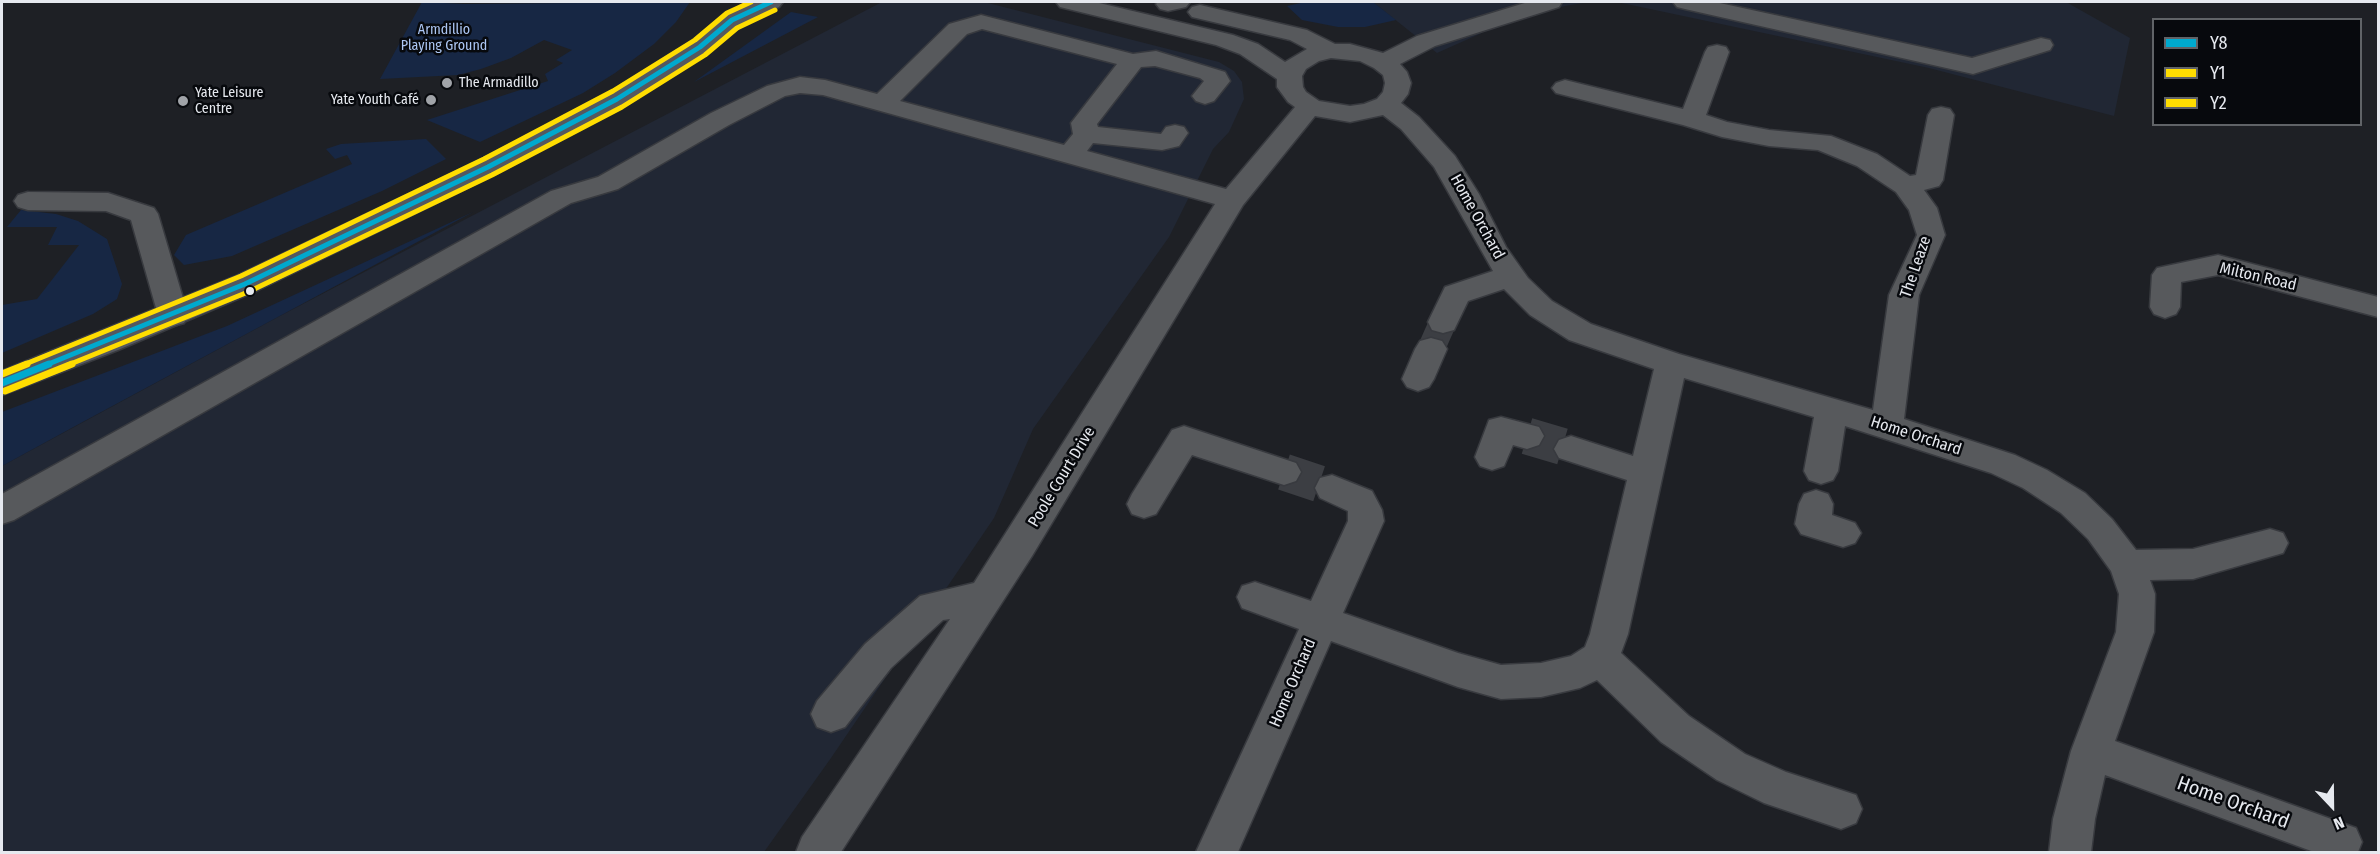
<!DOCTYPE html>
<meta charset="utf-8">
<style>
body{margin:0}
#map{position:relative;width:2380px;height:854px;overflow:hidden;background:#1e2025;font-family:"Fira Sans Condensed",sans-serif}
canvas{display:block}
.frame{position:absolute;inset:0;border:3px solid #e6e9ef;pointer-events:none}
.legend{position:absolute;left:2152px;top:18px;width:210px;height:108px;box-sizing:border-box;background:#07090d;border:2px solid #606367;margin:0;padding:8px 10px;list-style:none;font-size:18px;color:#e6e9ef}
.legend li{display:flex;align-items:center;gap:12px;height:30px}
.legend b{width:30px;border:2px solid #606367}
.north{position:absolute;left:2302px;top:776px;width:60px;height:60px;-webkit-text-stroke:4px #07090d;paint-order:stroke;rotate:158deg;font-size:16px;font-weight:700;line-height:24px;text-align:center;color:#e6e9ef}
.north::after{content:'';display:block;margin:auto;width:21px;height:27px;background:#e6e9ef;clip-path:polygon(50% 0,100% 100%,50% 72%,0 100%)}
</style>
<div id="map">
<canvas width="2380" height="854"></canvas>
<div class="frame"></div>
<ul class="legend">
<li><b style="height:8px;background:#00a9ce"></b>Y8</li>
<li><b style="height:8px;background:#fd0"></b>Y1</li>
<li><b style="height:8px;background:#fd0"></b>Y2</li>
</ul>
<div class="north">N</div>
</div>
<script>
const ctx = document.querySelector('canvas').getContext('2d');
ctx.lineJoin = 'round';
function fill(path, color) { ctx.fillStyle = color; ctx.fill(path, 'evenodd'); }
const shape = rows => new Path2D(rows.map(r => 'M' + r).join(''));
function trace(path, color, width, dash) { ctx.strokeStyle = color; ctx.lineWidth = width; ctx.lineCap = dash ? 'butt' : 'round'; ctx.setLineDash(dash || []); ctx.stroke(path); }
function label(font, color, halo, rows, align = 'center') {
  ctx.font = font + ' "Fira Sans Condensed",sans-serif'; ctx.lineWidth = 5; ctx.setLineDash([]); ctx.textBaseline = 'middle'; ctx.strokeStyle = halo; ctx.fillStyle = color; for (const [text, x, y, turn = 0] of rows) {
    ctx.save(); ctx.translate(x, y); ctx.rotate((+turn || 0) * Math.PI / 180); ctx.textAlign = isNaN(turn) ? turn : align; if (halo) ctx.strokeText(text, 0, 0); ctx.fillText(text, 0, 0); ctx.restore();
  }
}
fill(shape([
 [882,2,984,2,1219,62,1234,71,1242,82,1244,99,1229,132,1213,149,1169,237,1033,429,994,518,831,758,764,852,2,852,2,466,280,316],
 [1373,2,1589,2,1565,6,1484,32,1437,53],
 [1617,2,2066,2,2130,38,2114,116,1929,68]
]), '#212734');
fill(shape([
 [422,2,465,4,690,2,676,22,654,44,615,73,583,93,480,142,427,120,548,81,545,74,563,63,556,60,572,50,544,40,511,58,481,69,458,75,380,79],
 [1305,2,1373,2,1396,20,1365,27,1338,27,1302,20,1287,6],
 [791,12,818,17,694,82],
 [426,139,446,159,382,191,232,256,184,265,174,255,186,235,352,164,347,155,335,159,326,149,341,144],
 [21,210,56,214,78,221,107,239,122,284,117,299,93,314,2,353,2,305,37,299,79,245,48,245,57,227,7,227],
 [473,212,79,424,2,466,2,412,227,326]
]), '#172744');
trace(shape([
 [1431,349,1443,322]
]), '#3c3e43', 27, [27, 14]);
trace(shape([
 [1527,436,1571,449],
 [1284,472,1332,488]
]), '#3c3e43', 37, [37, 18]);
const minor = shape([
 [1056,2,1095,2,1233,35,1258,44,1285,62,1307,49,1290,40,1192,17,1188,12,1192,7,1200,5,1307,30,1335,44,1350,44,1383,53,1417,36,1528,2,1562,2,1559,7,1435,46,1400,64,1407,72,1411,83,1408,94,1401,103,1419,117,1455,156,1479,194,1506,247,1528,278,1552,301,1591,324,1679,354,1873,410,1889,295,1917,235,1909,210,1896,192,1857,166,1818,150,1769,146,1722,137,1683,125,1556,93,1552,88,1556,83,1565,80,1683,109,1705,52,1708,47,1717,45,1726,47,1729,52,1706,115,1727,122,1769,130,1831,136,1877,154,1910,176,1916,175,1928,115,1932,109,1941,107,1950,109,1954,115,1943,180,1939,186,1924,190,1937,208,1945,235,1919,295,1904,419,2015,455,2047,470,2085,493,2112,519,2136,550,2193,549,2270,529,2283,533,2288,543,2283,553,2193,579,2150,580,2155,594,2154,632,2115,741,2356,828,2362,842,2358,852,2314,852,2105,775,2095,819,2091,852,2049,852,2053,819,2071,751,2116,632,2119,594,2111,571,2088,539,2061,513,2023,488,1991,473,1845,426,1838,471,1833,480,1821,484,1809,480,1804,471,1814,417,1684,378,1628,634,1621,653,1689,716,1745,754,1786,772,1856,795,1862,809,1856,823,1841,829,1764,803,1717,780,1661,742,1597,680,1580,688,1541,697,1501,699,1458,687,1331,641,1238,852,1196,852,1299,629,1242,608,1237,597,1242,586,1255,582,1311,601,1348,521,1348,511,1320,498,1315,488,1320,478,1332,475,1372,491,1382,510,1384,521,1343,613,1458,653,1501,665,1541,663,1571,656,1585,647,1590,634,1627,480,1559,458,1554,449,1559,440,1571,436,1633,456,1654,369,1569,340,1530,315,1504,289,1468,301,1454,330,1443,333,1432,330,1428,322,1445,287,1493,271,1434,167,1401,129,1383,115,1350,122,1315,116,1243,205,1032,556,841,852,796,852,802,837,950,619,943,620,891,668,845,727,831,732,817,727,811,714,817,701,865,644,920,596,974,583,1215,204,823,95,800,93,785,96,729,125,618,189,571,203,14,520,2,524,2,494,551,191,598,177,711,113,767,86,800,77,825,80,877,94,949,24,981,15,1133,54,1156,51,1225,72,1230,81,1214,101,1205,104,1196,101,1192,96,1204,81,1200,78,1155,66,1141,67,1097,124,1098,127,1161,134,1166,127,1175,125,1184,127,1188,133,1179,146,1162,150,1093,143,1087,151,1226,189,1295,107,1288,102,1277,87,1277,79,1240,54,1216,45,1060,7,1056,2],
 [982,29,1117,64,1071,123,1073,134,1064,145,900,101,967,34,982,29],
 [1331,58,1360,61,1374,68,1383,75,1385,83,1383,92,1377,99,1364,104,1350,106,1319,101,1306,92,1303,87,1302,76,1306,69,1319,61,1331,58],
 [1158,2,1190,2,1186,7,1168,11,1160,9,1156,4,1158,2],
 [1673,2,1715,2,1972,58,2041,38,2050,40,2053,45,2050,50,1973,74,1685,9,1677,7,1673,2],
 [28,192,108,193,154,208,158,214,188,315,184,323,173,326,162,323,158,315,131,220,106,211,28,210,18,207,14,201,18,195,28,192],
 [2218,255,2378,297,2378,317,2218,275,2181,282,2180,307,2176,314,2165,318,2154,314,2150,307,2152,275,2157,268,2218,255],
 [1431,338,1442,341,1447,349,1434,379,1429,387,1418,391,1407,387,1402,379,1415,349,1420,341,1431,338],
 [1501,417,1539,427,1544,436,1539,445,1527,449,1513,445,1504,466,1492,470,1480,466,1475,457,1489,420,1501,417],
 [1184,426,1296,463,1301,472,1296,481,1284,485,1192,455,1156,514,1144,518,1132,514,1127,504,1132,494,1172,430,1184,426],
 [1816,490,1828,494,1833,504,1832,515,1855,523,1861,533,1855,543,1843,547,1801,534,1795,524,1799,504,1804,494,1816,490]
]);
const major = shape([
 [753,2,783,2,779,7,740,25,709,52,626,104,498,173,256,291,118,350,2,395,2,371,234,277,478,161,608,94,691,42,724,15,753,2]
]);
trace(minor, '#383a3f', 3);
trace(major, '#383a3f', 3);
fill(minor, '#57595c');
fill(major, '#55585f');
trace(shape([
 [46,365,245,284,488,167,617,99,700,47,732,20,771,2]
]), '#00a9ce', 5);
trace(shape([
 [2,383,49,364]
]), '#00a9ce', 7);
trace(shape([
 [68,365,248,292,492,175,622,107,705,55,737,28,775,10]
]), '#fd0', 5);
trace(shape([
 [5,391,72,364]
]), '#fd0', 7);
trace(shape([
 [23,365,241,276,484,159,613,91,695,40,727,13,751,2]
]), '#fd0', 5);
trace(shape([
 [2,374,27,364]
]), '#fd0', 7);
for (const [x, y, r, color] of [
 [447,83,6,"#a0a3a8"],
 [431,100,6,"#a0a3a8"],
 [183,101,6,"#a0a3a8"],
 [250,291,5,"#e6e9ef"]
]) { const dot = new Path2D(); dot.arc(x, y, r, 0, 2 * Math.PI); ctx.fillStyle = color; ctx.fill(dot); trace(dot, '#07090d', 2); }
label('14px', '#adc7f4', '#07090d', [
 ["Armdillio",444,30],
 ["Playing Ground",444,46]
]);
label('14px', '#e6e9ef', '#07090d', [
 ["The Armadillo",459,83],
 ["Yate Leisure",195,93],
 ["Centre",195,109],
 ["Yate Youth Café",419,100,"right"]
], 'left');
label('16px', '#e6e9ef', '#07090d', [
 ["Home Orchard",1477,217,61],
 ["The Leaze",1916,267,-71],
 ["Milton Road",2258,277,13],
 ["Home Orchard",1916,436,18],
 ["Poole Court Drive",1062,477,-59],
 ["Home Orchard",1293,683,-67]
]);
label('20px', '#e6e9ef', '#07090d', [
 ["Home Orchard",2233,803,20]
]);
</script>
